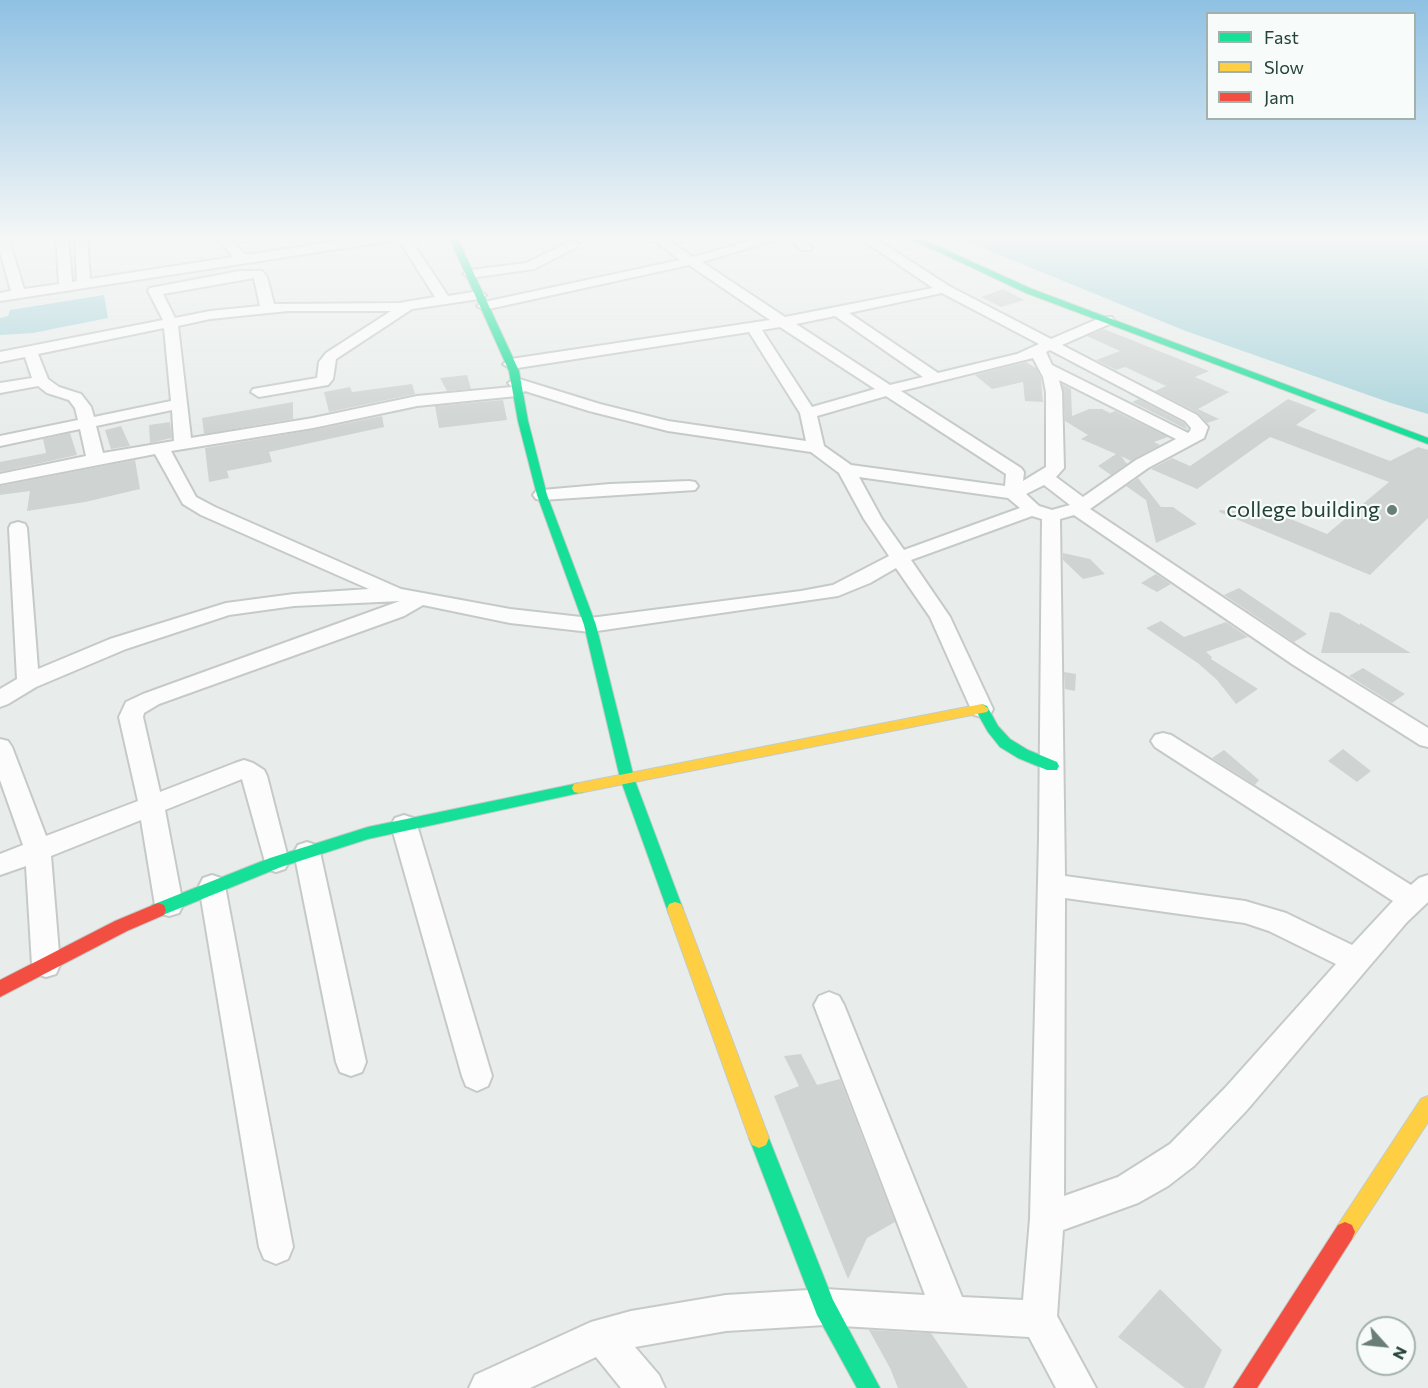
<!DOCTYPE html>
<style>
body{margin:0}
#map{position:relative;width:1428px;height:1388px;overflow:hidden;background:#e8edeb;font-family:Commissioner,sans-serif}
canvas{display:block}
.legend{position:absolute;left:1206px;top:12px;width:210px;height:108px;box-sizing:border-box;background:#f7fbf9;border:2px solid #a3b1ad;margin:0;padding:8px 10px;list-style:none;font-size:18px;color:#24423a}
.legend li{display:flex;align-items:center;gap:12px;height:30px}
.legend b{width:30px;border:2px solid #a3b1ad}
.north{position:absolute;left:1356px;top:1316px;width:60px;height:60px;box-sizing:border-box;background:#f7fbf9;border:2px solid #a3b1ad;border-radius:50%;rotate:117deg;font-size:16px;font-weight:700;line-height:24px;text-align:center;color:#24423a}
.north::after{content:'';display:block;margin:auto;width:21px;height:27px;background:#697e78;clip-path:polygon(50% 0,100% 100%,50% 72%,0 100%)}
</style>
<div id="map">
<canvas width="1428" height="1388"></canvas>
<ul class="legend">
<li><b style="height:8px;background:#16e098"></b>Fast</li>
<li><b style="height:8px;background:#ffcf43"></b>Slow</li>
<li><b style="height:8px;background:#f24e42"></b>Jam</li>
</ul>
<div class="north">N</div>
</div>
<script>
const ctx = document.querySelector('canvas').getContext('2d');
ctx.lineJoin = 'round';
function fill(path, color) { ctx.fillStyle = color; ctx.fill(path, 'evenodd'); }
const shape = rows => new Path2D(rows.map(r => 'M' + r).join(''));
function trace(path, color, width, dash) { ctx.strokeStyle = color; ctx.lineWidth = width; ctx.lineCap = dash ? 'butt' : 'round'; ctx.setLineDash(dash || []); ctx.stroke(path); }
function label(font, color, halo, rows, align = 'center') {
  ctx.font = font + ' Commissioner,sans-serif'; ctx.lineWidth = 4.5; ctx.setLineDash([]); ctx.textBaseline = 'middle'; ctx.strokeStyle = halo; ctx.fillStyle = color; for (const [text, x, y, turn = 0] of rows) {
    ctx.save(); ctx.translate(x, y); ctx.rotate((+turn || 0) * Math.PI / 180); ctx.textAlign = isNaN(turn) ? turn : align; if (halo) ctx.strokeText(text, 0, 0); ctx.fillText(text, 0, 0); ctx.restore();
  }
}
fill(shape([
 [956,237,1428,237,1428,414,1391,403,1183,330],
 [104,295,108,318,33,333,0,335,0,318,8,316,10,310]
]), '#a9d4db');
fill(shape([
 [1003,289,1024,300,1001,307,981,297],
 [1104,329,1209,371,1195,377,1229,392,1198,409,1219,419,1207,423,1198,413,1155,391,1166,386,1125,367,1116,370,1096,360,1120,351,1087,336],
 [1026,362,1036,368,1041,378,1043,402,1025,401,1023,382,992,389,975,375],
 [467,375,471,389,447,391,440,378],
 [412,384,415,394,329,412,324,392,350,387,352,392],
 [1062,384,1071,389,1072,416,1089,409,1102,409,1110,413,1115,411,1168,437,1154,442,1160,445,1131,461,1121,456,1127,464,1111,475,1098,466,1116,454,1081,439,1088,435,1065,421],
 [1139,399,1184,423,1188,430,1132,402],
 [1288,399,1317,410,1296,425,1390,461,1418,447,1428,450,1428,518,1370,575,1219,512,1220,510,1269,513,1269,510,1327,534,1389,482,1270,437,1197,489,1151,469,1172,458,1190,466],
 [503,400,507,420,439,428,435,406],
 [293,402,293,419,204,434,202,418],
 [382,416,384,427,269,452,272,462,227,471,229,478,209,482,205,448,313,430],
 [170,422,172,438,150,443,149,425],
 [121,426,130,446,111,449,105,430],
 [70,433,77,455,0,472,0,462,46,453,43,439],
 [135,460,140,489,85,502,27,511,30,491,0,495,0,486],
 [1138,478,1161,507,1173,507,1197,524,1156,543,1146,500,1126,486],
 [1063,553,1090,559,1105,574,1083,579,1063,560],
 [1156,574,1171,584,1157,592,1141,583],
 [1239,588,1307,634,1294,642,1224,595],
 [1330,612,1339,613,1360,625,1360,623,1411,653,1321,653],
 [1161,621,1184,637,1226,622,1248,637,1206,652,1212,657,1211,659,1258,689,1236,704,1217,680,1199,664,1146,628],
 [1363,668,1405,694,1392,703,1349,676],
 [1064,672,1076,674,1075,691,1065,689],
 [1343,749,1371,771,1357,782,1328,761],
 [1224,750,1259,780,1255,785,1212,758],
 [801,1054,817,1085,840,1079,895,1222,867,1238,848,1279,774,1096,799,1086,784,1056],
 [1160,1289,1222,1350,1204,1388,1185,1388,1118,1337],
 [869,1330,931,1333,968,1388,898,1388,890,1368]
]), '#cfd4d2');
const street = shape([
 [0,237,7,237,9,240,24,289,59,284,56,237,68,237,72,282,77,281,75,237,87,237,90,279,233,257,216,237,229,237,246,255,363,237,396,237,390,241,0,301,0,293,11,291,0,251,0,237],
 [397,237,409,237,448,296,479,291,486,295,479,299,412,309,336,359,333,379,328,385,259,397,251,392,253,389,317,378,319,362,326,353,391,311,288,311,210,319,178,326,191,438,313,418,417,396,512,387,508,383,516,378,600,404,668,421,806,441,800,413,749,332,511,369,503,364,511,359,770,320,689,265,484,310,477,306,484,302,680,260,649,237,664,237,693,257,764,237,785,237,702,262,785,317,933,288,858,237,873,237,949,286,1051,339,1102,317,1112,317,1114,320,1112,323,1062,345,1197,415,1208,427,1204,438,1148,468,1090,509,1308,654,1428,728,1428,747,1420,745,1292,664,1074,515,1060,519,1065,876,1245,901,1286,913,1352,945,1393,901,1155,747,1151,741,1155,735,1163,733,1171,735,1411,885,1419,878,1428,875,1428,902,1407,922,1247,1110,1194,1166,1168,1186,1138,1203,1063,1230,1057,1316,1096,1388,1056,1388,1029,1337,825,1325,726,1331,635,1347,659,1375,665,1388,621,1388,596,1357,530,1388,469,1388,475,1375,591,1322,631,1311,726,1295,825,1289,925,1295,814,1005,819,996,829,992,839,996,844,1005,962,1297,1023,1300,1030,1219,1039,839,1042,519,1032,516,911,560,950,617,993,709,990,715,982,717,974,715,971,709,930,617,896,568,870,583,838,596,590,632,510,623,423,605,404,616,159,704,144,713,143,717,160,792,235,763,244,760,253,763,264,770,267,776,289,862,285,869,276,872,267,869,242,779,165,810,183,905,179,913,169,916,159,913,155,905,141,820,51,856,60,965,56,974,46,977,36,974,32,965,26,866,0,875,0,854,23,845,0,780,0,739,8,741,12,747,46,836,138,801,119,717,126,702,143,694,400,601,294,606,229,615,126,649,36,687,8,704,0,707,0,689,17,679,9,528,11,524,18,522,25,524,27,528,38,669,110,639,226,603,294,594,369,589,201,515,183,504,155,454,0,484,0,474,86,456,80,429,0,446,0,436,78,420,75,408,69,400,47,393,38,386,0,393,0,383,32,378,25,357,0,362,0,352,163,320,148,291,150,288,240,271,262,271,267,277,274,304,399,303,435,297,397,237],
 [254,278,260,306,210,311,175,318,163,294,254,278],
 [942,293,1039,344,1017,354,938,373,849,313,942,293],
 [835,316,923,377,890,385,796,324,835,316],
 [780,327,875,389,812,407,762,330,780,327],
 [164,328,171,401,94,417,91,407,81,394,59,387,48,379,38,354,164,328],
 [1050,350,1185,421,1191,428,1190,431,1188,433,1052,365,1046,352,1050,350],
 [1033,358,1043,377,1046,392,1046,467,1023,481,1024,472,1021,468,901,391,1033,358],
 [1059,380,1176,439,1136,460,1083,497,1056,477,1064,468,1062,392,1059,380],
 [525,391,589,411,668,431,811,452,839,473,864,519,889,556,833,585,801,591,590,618,510,609,401,589,215,507,196,497,171,451,313,428,417,406,517,396,525,391],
 [886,396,1006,474,1005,486,851,465,824,446,817,416,886,396],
 [172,410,174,441,103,453,96,426,172,410],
 [859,477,1008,498,1020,508,904,550,882,519,859,477],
 [1044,485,1070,505,1052,510,1039,506,1026,494,1044,485],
 [1065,898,1245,923,1269,931,1336,964,1225,1088,1170,1144,1118,1177,1064,1196,1065,898],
 [787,237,801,237,812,247,810,250,802,250,787,237],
 [573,240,579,244,577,247,534,269,470,278,463,274,470,270,526,263,573,240],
 [689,481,695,482,698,486,695,490,542,500,536,499,533,495,536,491,542,490,610,484,689,481],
 [404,815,413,818,417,825,492,1076,488,1086,477,1091,466,1086,462,1076,391,825,395,818,404,815],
 [307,842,316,845,320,852,366,1062,362,1072,351,1076,340,1072,336,1062,294,852,298,845,307,842],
 [212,875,221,878,225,886,293,1247,288,1259,276,1264,264,1259,259,1247,199,886,203,878,212,875]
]);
const fast = shape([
 [449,237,457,237,519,371,528,421,547,495,596,625,634,778,683,909,681,914,675,916,669,914,667,909,620,778,584,625,537,495,518,421,509,371,449,237],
 [907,237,917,237,1032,289,1428,438,1428,444,1026,293,907,237],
 [982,704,987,706,998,726,1010,739,1028,750,1057,762,1059,766,1057,770,1047,770,1018,758,1000,747,988,732,975,709,982,704],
 [579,783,584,784,586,788,584,792,368,839,281,867,158,917,152,915,150,910,152,905,270,858,368,827,579,783],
 [759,1128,766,1131,833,1300,880,1388,857,1388,817,1315,749,1138,752,1131,759,1128]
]);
const slow = shape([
 [982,704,989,709,987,712,579,793,574,792,572,788,574,784,579,783,982,704],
 [675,902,681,904,683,909,769,1138,766,1145,759,1148,752,1145,749,1138,667,909,669,904,675,902],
 [1428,1096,1428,1122,1352,1239,1345,1242,1338,1239,1335,1232,1338,1225,1421,1099,1428,1096]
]);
const jam = shape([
 [158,903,164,905,166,910,164,915,127,931,0,997,0,980,115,921,158,903],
 [1345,1222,1352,1225,1355,1232,1352,1239,1257,1388,1233,1388,1338,1225,1345,1222]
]);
trace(street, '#c5cac8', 4);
trace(fast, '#c3cbc8', 2);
trace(slow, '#c3cbc8', 2);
trace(jam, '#c3cbc8', 2);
fill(street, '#fcfcfc');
fill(fast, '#16e098');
fill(slow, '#ffcf43');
fill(jam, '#f24e42');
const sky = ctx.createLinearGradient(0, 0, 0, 432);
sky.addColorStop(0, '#8fc1e3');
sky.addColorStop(0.55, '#f5f7f6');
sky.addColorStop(1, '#f5f7f600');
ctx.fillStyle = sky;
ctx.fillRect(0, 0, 1428, 432);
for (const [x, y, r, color] of [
 [1392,510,6,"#697e78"]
]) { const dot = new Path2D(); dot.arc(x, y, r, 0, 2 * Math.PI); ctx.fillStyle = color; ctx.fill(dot); trace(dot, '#f7fbf9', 2); }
label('22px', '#24423a', '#f7fbf9', [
 ["college building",1380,510]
], 'right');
</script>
